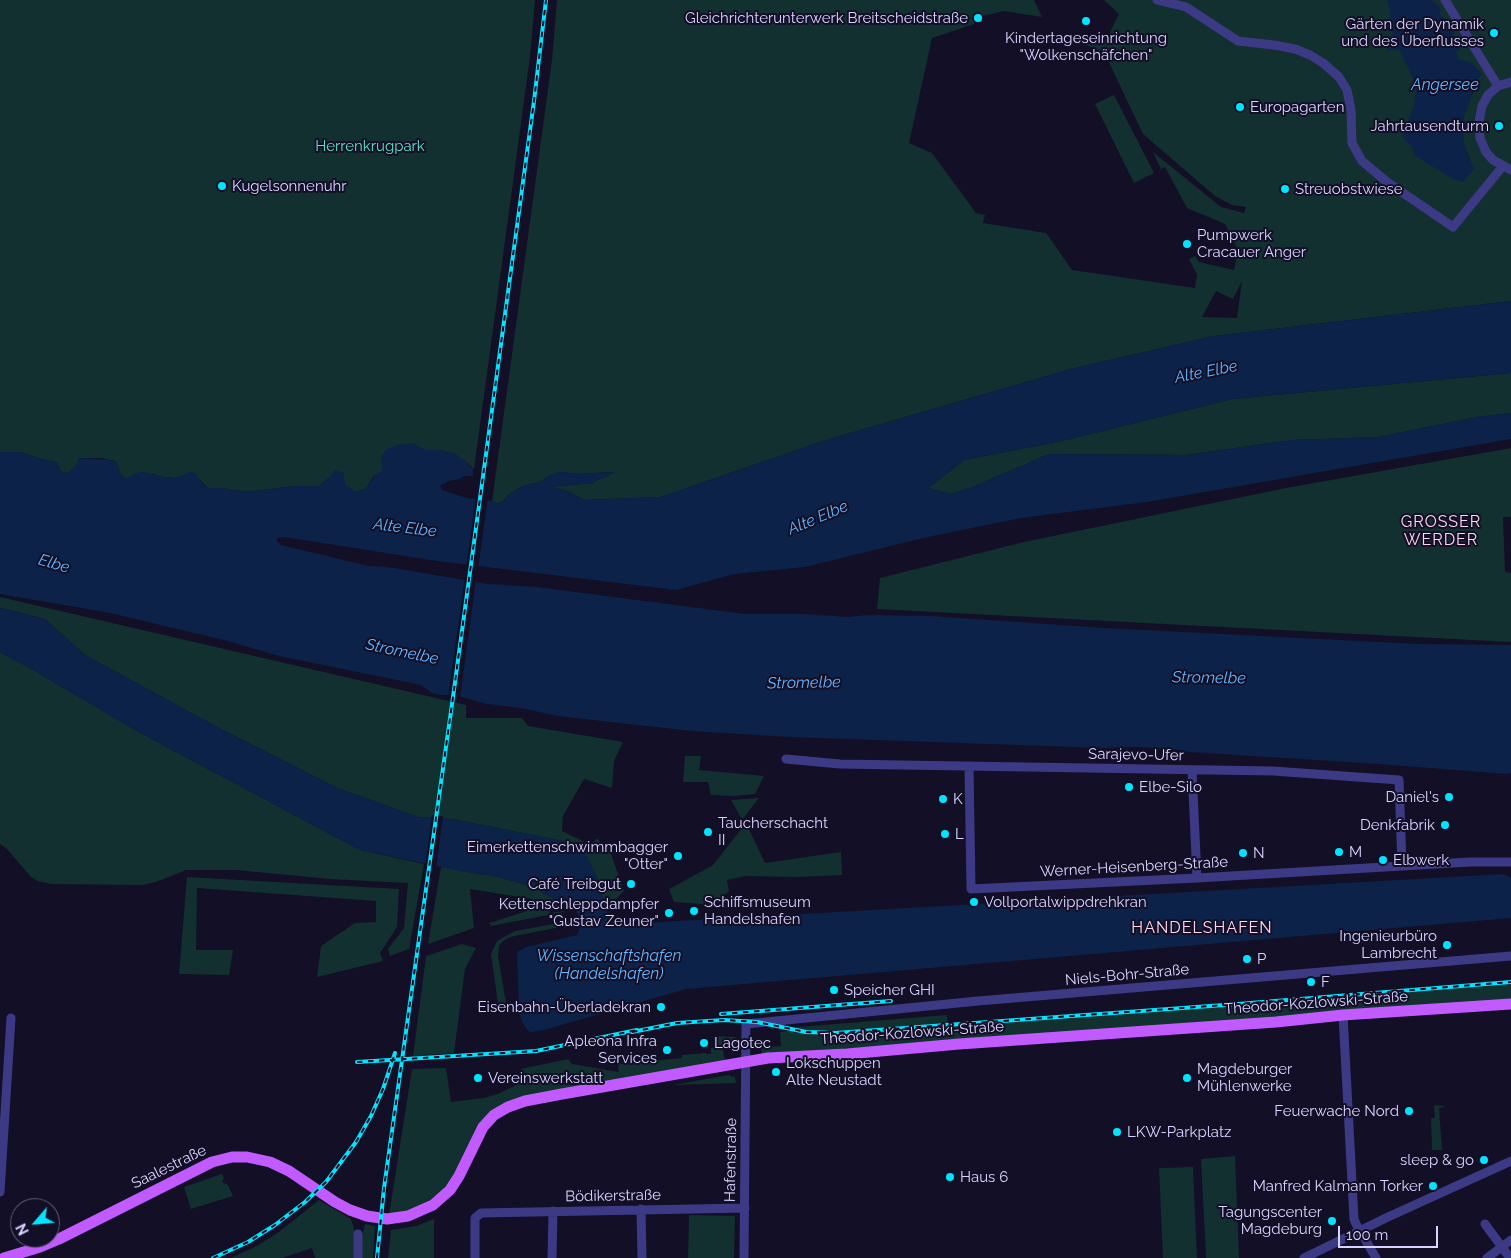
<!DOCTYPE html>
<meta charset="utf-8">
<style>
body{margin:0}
#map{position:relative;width:1511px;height:1258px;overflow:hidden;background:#130f26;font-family:Raleway,sans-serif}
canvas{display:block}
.north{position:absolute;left:10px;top:1198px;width:50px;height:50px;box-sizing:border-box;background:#130f26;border:1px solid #625e7d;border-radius:50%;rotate:243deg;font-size:14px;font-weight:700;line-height:20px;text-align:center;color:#d9d4ff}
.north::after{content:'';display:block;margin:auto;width:18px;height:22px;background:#00e5ff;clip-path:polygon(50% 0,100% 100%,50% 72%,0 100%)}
.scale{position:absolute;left:1338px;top:1226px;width:100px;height:22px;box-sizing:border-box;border:2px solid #d9d4ff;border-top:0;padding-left:6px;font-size:15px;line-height:18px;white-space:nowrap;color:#d9d4ff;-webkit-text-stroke:4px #130f26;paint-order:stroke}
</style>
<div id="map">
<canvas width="1511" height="1258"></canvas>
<div class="north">N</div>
<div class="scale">100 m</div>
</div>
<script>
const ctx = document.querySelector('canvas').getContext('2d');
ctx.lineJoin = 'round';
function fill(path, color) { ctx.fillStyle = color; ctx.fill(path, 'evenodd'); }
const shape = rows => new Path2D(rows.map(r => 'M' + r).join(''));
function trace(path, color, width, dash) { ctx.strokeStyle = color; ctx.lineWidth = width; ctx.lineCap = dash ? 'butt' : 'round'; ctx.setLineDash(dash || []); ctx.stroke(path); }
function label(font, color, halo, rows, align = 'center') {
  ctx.font = font + ' Raleway,sans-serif'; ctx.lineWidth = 4; ctx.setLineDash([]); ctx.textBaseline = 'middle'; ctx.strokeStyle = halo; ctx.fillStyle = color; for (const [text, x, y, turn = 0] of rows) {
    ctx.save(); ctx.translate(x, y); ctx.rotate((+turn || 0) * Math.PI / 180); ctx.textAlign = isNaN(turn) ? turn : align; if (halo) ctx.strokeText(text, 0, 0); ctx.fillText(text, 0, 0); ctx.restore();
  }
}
fill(shape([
 [0,0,535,0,530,57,474,469,464,460,440,450,424,450,417,446,383,468,382,471,373,477,366,489,356,492,330,477,319,486,296,486,247,492,221,488,208,488,197,477,186,474,176,478,162,477,154,474,126,479,121,475,115,461,101,458,79,458,76,466,69,472,65,473,60,471,57,462,40,459,20,452,0,452],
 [557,0,1034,0,1042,17,1004,11,983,16,974,16,974,24,932,38,909,143,932,153,976,213,985,215,983,223,1046,233,1072,270,1195,288,1197,275,1189,259,1195,256,1199,262,1234,270,1238,250,1225,224,1187,208,1165,167,1161,169,1153,152,1221,207,1244,213,1246,207,1232,205,1215,196,1143,134,1104,52,1086,45,1109,34,1119,14,1104,0,1511,0,1511,301,1214,336,1071,369,823,441,661,497,584,500,567,491,550,487,592,483,614,472,576,474,561,472,549,476,540,482,523,486,508,495,503,501,498,504,492,501,552,60],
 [1242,281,1237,318,1202,317,1216,291,1233,299],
 [1114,95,1154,173,1134,183,1095,104],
 [1511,373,1511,413,1477,417,1379,437,1293,440,1186,455,1049,454,973,487,951,494,928,488,964,460,1066,440,1232,399],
 [1511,448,1511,517,1503,517,1505,572,1511,573,1511,642,877,609,880,578,1024,542,1286,488],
 [0,597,466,705,466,718,522,718,528,726,623,742,614,761,612,788,584,779,563,816,562,831,591,845,597,838,611,854,624,891,616,899,603,900,598,879,568,842,452,819,418,817,337,788,215,726,85,655,45,619,0,608],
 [0,652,30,668,137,731,360,850,424,864,409,949,390,956,388,949,404,928,408,883,330,879,236,870,186,870,156,882,142,885,51,884,38,881,31,877,7,849,0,844],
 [685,756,701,756,699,770,764,776,755,794,734,796,711,795,708,782,683,782],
 [759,798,742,820,731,800],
 [746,823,765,863,841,852,842,875,796,877,745,876,727,880,729,891,714,905,674,902,669,889,713,865],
 [441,867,499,877,534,887,567,907,549,911,550,913,564,911,564,912,491,926,489,923,527,911,526,903,532,899,470,889,474,928,428,944],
 [187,877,399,889,397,927,380,953,383,961,317,977,321,946,355,923,376,922,376,901,197,888,196,950,233,950,229,975,179,974],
 [569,921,571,924,567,928,560,927,510,937,502,942,499,946,498,956,507,1009,502,1009,498,1004,491,954,497,941,515,931],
 [462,944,476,948,465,969,454,1053,413,1056,426,956],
 [1511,984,1511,1000,762,1055,761,1048,781,1046,780,1032,787,1031,786,1028,947,1015,948,1027],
 [714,1036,735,1037,738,1039,736,1046,723,1049,725,1061,509,1102,458,1168,443,1191,418,1208,389,1215,412,1069,446,1068,451,1102,484,1098,500,1093,524,1081,521,1069,568,1059,572,1064,619,1072,618,1064,682,1058,682,1055,706,1053,707,1054,711,1054,711,1048,716,1047],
 [728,1075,735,1077,736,1083,673,1085],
 [1434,1105,1444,1106,1444,1107,1439,1108,1442,1150,1432,1150,1431,1118,1435,1118],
 [1235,1156,1239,1258,1206,1258,1201,1159],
 [1193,1167,1197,1258,1163,1258,1159,1168],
 [222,1174,224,1178,222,1182,228,1185,233,1196,191,1209,184,1187],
 [319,1200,351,1219,357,1238,362,1237,365,1224,375,1226,373,1258,315,1258,312,1248,282,1258,231,1258,257,1246,279,1232],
 [689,1215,735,1216,734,1258,688,1258],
 [434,1219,434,1258,388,1258,391,1230,416,1226]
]), '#12302f');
fill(shape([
 [1387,0,1432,0,1441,9,1439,14,1446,20,1445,27,1454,31,1453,35,1461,44,1459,52,1456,50,1455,52,1458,54,1457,59,1471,62,1482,74,1478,80,1481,82,1471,97,1464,117,1463,131,1464,143,1474,169,1463,182,1453,179,1414,155,1413,148,1403,137,1404,130,1414,106,1416,89,1413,78,1399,49,1387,51,1387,47,1397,46,1390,24,1389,5],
 [1511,301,1511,373,1232,399,1066,440,964,460,928,488,952,494,973,487,1049,454,1186,455,1293,440,1379,437,1477,417,1511,413,1511,439,1147,502,1021,518,923,538,805,567,734,574,676,590,437,561,284,537,277,538,277,541,281,545,369,566,388,567,488,584,537,587,745,614,806,614,847,617,868,615,930,616,1105,628,1418,644,1511,645,1511,773,1506,774,1379,764,1189,752,1180,750,1140,747,1103,748,790,737,692,731,619,723,558,716,521,708,487,704,454,695,440,695,432,693,421,685,279,656,228,641,110,613,0,594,0,452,20,452,40,459,57,462,60,471,65,473,69,472,76,466,79,458,110,460,117,462,121,475,126,479,136,473,143,472,169,478,176,478,190,472,195,473,201,482,208,488,221,488,247,492,296,486,319,486,330,477,335,470,343,472,346,485,356,492,366,489,376,474,382,471,381,456,386,450,396,445,416,443,417,446,424,450,440,450,454,453,464,460,473,469,473,476,464,476,460,479,449,481,440,486,442,490,467,498,492,501,498,504,503,501,508,495,523,486,540,482,549,476,561,472,576,474,616,472,592,483,552,487,567,491,584,500,661,497,823,441,1071,369,1214,336],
 [0,608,45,619,85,655,215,726,337,788,418,817,452,819,568,842,587,856,598,879,609,918,626,924,1504,874,1511,878,1511,918,686,989,544,1030,531,1032,528,1031,522,1022,519,1012,517,952,526,947,577,935,582,922,574,908,567,907,534,887,499,877,465,872,360,850,137,731,30,668,0,652]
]), '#0c2248');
fill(shape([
 [476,496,488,498,478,569,466,568],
 [465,578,476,579,460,699,448,698],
 [432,815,443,816,436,869,425,867]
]), '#130f26');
trace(shape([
 [1157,0,1186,7,1238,41,1274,45,1295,49,1310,55,1323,63,1339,77,1347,90,1351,110,1352,143,1362,161,1387,182,1453,227,1503,166],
 [1445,0,1498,86],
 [1511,82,1498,86,1488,95,1482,106,1479,122,1480,138,1486,152,1493,160,1511,170],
 [786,759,840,764,1273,771,1399,780,1402,866],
 [969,766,971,889,1197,878,1470,862,1511,862],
 [1192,770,1197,878],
 [1343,1015,1354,1219,1356,1224,1376,1258],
 [0,1192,11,1018],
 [641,1209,642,1258],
 [1485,1224,1510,1258],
 [358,1258,358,1234],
 [475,1258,475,1218,481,1213,745,1208],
 [552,1258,553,1211],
 [744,1258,746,1024,978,1001,1511,956],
 [1304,1258,1388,1217,1511,1161],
 [1487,1258,1511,1240]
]), '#3d3a85', 9);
trace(shape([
 [4,1258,40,1247,59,1239,212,1162,232,1157,247,1157,270,1162,289,1171,335,1202,350,1210,367,1216,387,1219,408,1216,433,1205,450,1190,459,1176,483,1127,494,1115,508,1107,525,1101,562,1094,768,1058,847,1054,959,1044,1276,1022,1343,1015,1511,1004]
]), '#c25bff', 11);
const rail = shape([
 [721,1014,891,1001],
 [632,1032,677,1023,724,1020,757,1022,806,1032,836,1033,1238,1004,1511,982],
 [357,1062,536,1051,637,1030],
 [213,1258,248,1242,275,1225,305,1202,326,1182,356,1142,371,1116,383,1089,395,1053],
 [377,1258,384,1188,453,697,534,101,546,0]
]);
trace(rail, '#00e5ff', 4);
trace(rail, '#130f26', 2, [5.5]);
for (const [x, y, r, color] of [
 [978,18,5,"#00e5ff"],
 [1086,21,5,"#00e5ff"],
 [1494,33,5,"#00e5ff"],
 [1240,107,5,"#00e5ff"],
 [1499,126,5,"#00e5ff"],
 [222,186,5,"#00e5ff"],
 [1285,189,5,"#00e5ff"],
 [1187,244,5,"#00e5ff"],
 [1129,787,5,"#00e5ff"],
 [1449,797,5,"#00e5ff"],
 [943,799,5,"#00e5ff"],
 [1445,825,5,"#00e5ff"],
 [708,832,5,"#00e5ff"],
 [945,834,5,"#00e5ff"],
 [1339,852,5,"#00e5ff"],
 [1243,853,5,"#00e5ff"],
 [678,856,5,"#00e5ff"],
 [1383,860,5,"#00e5ff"],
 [631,884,5,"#00e5ff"],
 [974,902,5,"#00e5ff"],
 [694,911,5,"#00e5ff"],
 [669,913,5,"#00e5ff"],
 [1447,945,5,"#00e5ff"],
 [1247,959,5,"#00e5ff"],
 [1311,982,5,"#00e5ff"],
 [834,990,5,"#00e5ff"],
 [661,1007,5,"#00e5ff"],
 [704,1043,5,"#00e5ff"],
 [667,1050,5,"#00e5ff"],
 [776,1072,5,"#00e5ff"],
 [478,1078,5,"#00e5ff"],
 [1187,1078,5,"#00e5ff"],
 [1409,1111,5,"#00e5ff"],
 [1117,1132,5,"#00e5ff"],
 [1484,1160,5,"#00e5ff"],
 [950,1177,5,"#00e5ff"],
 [1433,1186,5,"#00e5ff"],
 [1332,1221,5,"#00e5ff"]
]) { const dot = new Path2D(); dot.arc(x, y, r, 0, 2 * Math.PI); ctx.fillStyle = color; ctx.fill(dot); trace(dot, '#130f26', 2); }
label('15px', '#d9d4ff', '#130f26', [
 ["Gleichrichterunterwerk Breitscheidstraße",968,18,"right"],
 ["Gärten der Dynamik",1484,24,"right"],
 ["und des Überflusses",1484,41,"right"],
 ["Kindertageseinrichtung",1086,38,"center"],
 ["\"Wolkenschäfchen\"",1086,55,"center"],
 ["Europagarten",1250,107],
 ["Jahrtausendturm",1489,126,"right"],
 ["Kugelsonnenuhr",232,186],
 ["Streuobstwiese",1295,189],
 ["Pumpwerk",1197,235],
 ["Cracauer Anger",1197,252],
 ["Elbe-Silo",1139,787],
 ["Daniel's",1439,797,"right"],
 ["K",953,799],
 ["Taucherschacht",718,823],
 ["II",718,840],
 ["Denkfabrik",1435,825,"right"],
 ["L",955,834],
 ["Eimerkettenschwimmbagger",668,847,"right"],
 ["\"Otter\"",668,864,"right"],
 ["M",1349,852],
 ["N",1253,853],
 ["Elbwerk",1393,860],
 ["Café Treibgut",621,884,"right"],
 ["Schiffsmuseum",704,902],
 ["Handelshafen",704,919],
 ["Vollportalwippdrehkran",984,902],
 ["Kettenschleppdampfer",659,904,"right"],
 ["\"Gustav Zeuner\"",659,921,"right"],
 ["Ingenieurbüro",1437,936,"right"],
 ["Lambrecht",1437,953,"right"],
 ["P",1257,959],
 ["F",1321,982],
 ["Speicher GHI",844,990],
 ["Eisenbahn-Überladekran",651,1007,"right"],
 ["Apleona Infra",657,1041,"right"],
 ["Services",657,1058,"right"],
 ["Lagotec",714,1043],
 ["Lokschuppen",786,1063],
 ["Alte Neustadt",786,1080],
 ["Magdeburger",1197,1069],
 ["Mühlenwerke",1197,1086],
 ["Vereinswerkstatt",488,1078],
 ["Feuerwache Nord",1399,1111,"right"],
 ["LKW-Parkplatz",1127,1132],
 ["sleep & go",1474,1160,"right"],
 ["Haus 6",960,1177],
 ["Manfred Kalmann Torker",1423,1186,"right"],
 ["Tagungscenter",1322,1212,"right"],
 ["Magdeburg",1322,1229,"right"]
], 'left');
label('15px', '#5fe0c0', '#130f26', [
 ["Herrenkrugpark",370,146]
]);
label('15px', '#d9d4ff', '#130f26', [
 ["Sarajevo-Ufer",1136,755,1],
 ["Werner-Heisenberg-Straße",1134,867,-3],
 ["Niels-Bohr-Straße",1127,975,-5],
 ["Theodor-Kozlowski-Straße",1316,1003,-4],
 ["Theodor-Kozlowski-Straße",912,1033,-4],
 ["Hafenstraße",731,1160,-89],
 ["Saalestraße",169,1167,-26],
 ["Bödikerstraße",613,1196,-1]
]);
label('italic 16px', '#62b6ff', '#130f26', [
 ["Angersee",1445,85],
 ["Alte Elbe",1206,372,-11],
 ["Alte Elbe",818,518,-23],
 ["Alte Elbe",405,528,7],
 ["Elbe",54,564,16],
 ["Stromelbe",402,652,12],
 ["Stromelbe",1209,678,1],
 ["Stromelbe",804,683,-1],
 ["Wissenschaftshafen",609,956],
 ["(Handelshafen)",609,974]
]);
ctx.letterSpacing = '1px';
label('16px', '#ffd6f0', '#130f26', [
 ["GROSSER",1441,522],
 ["WERDER",1441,540],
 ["HANDELSHAFEN",1202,928]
]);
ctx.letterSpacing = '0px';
</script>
